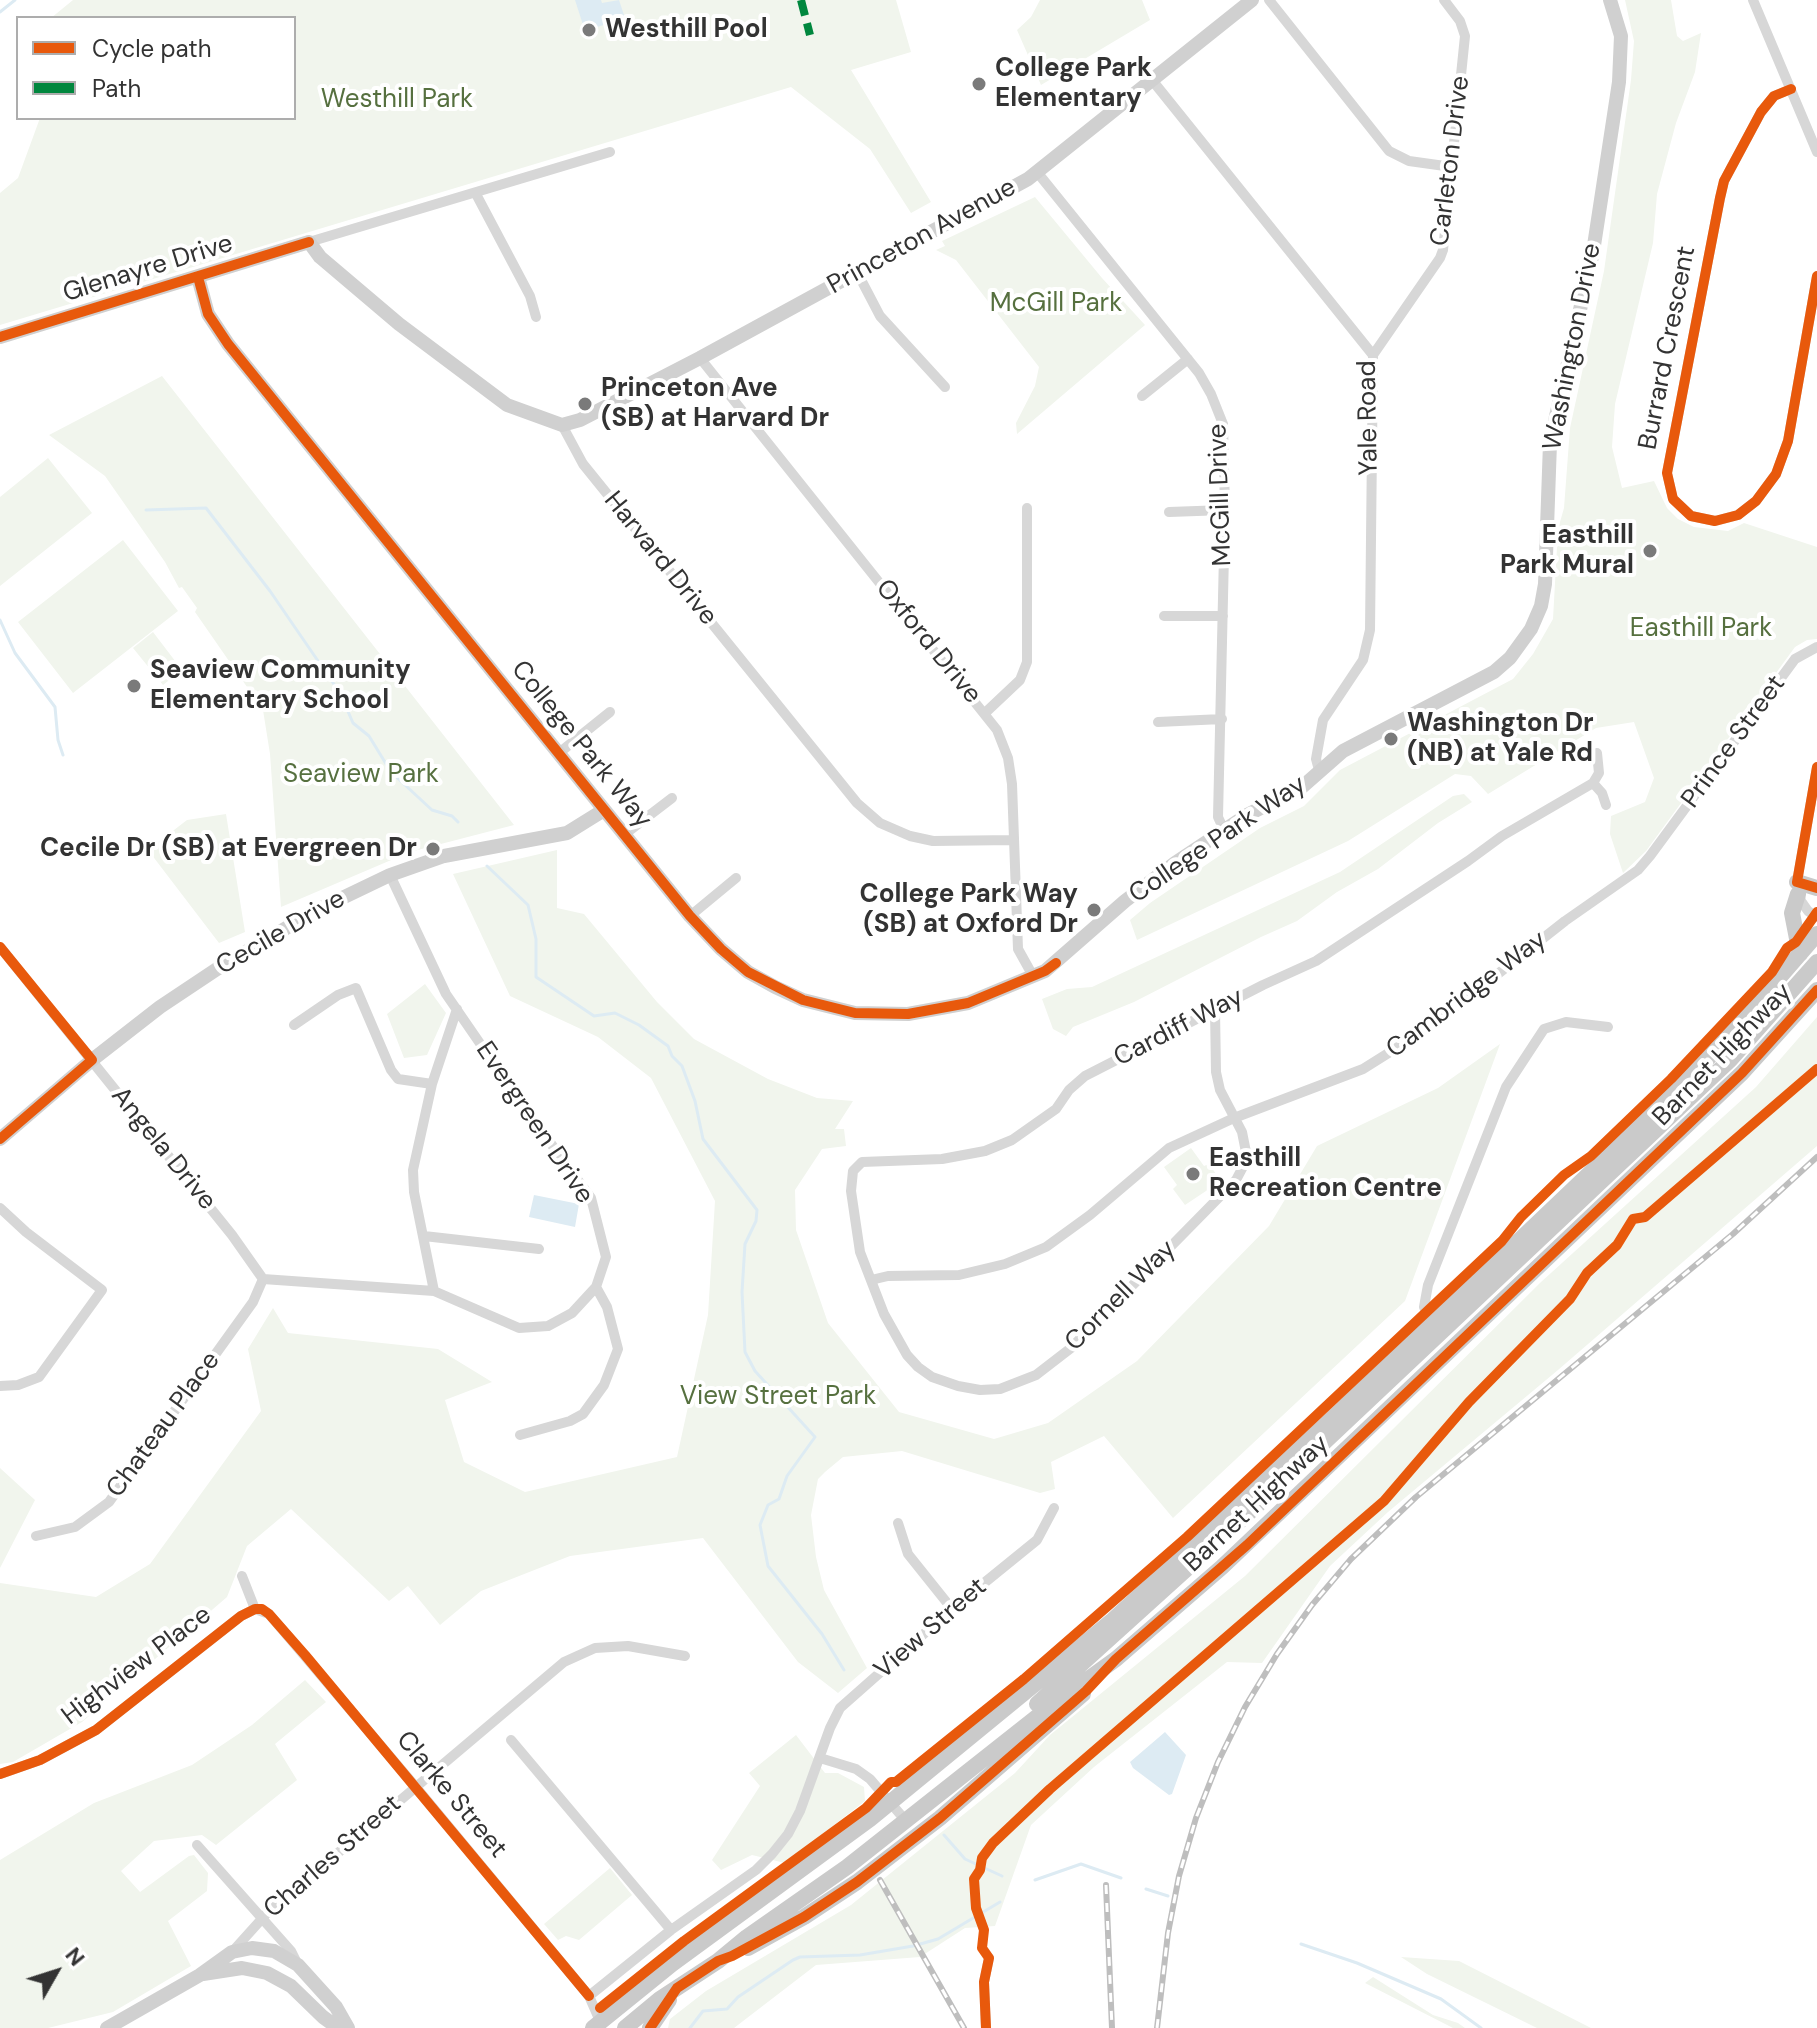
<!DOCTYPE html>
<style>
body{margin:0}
#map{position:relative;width:1817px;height:2028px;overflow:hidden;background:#fff;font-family:"DM Sans",sans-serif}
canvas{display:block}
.legend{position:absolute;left:16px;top:16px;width:280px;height:104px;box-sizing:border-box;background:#fff;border:2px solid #adadad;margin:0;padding:10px 14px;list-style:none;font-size:24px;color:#333}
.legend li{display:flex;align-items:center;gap:16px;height:40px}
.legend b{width:40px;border:2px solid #adadad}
.north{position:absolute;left:16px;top:1932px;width:80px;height:80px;-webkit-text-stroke:6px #fff;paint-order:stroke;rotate:51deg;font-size:22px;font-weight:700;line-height:32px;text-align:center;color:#333}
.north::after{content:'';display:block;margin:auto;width:28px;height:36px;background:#333;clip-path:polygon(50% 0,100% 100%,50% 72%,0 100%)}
</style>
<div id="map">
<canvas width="1817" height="2028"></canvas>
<ul class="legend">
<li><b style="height:10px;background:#e8590c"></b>Cycle path</li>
<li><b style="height:10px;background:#00873e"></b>Path</li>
</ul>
<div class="north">N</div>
</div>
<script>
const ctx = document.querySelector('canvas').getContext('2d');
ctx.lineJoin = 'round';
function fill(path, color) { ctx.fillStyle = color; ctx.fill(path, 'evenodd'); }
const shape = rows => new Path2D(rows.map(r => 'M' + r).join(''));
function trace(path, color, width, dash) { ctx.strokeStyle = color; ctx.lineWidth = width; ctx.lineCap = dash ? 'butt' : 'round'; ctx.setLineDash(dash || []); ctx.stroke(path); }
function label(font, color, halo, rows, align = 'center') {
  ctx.font = font + ' "DM Sans",sans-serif'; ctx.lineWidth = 8; ctx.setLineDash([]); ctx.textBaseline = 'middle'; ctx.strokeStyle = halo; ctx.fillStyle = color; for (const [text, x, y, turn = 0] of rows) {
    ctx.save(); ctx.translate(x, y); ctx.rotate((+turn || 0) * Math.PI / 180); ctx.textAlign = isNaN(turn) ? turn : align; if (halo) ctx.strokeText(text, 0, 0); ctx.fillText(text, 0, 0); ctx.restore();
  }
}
fill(shape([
 [73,0,896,0,911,52,851,70,931,202,911,213,870,149,791,87,0,325,0,193,18,178,40,118,294,118,294,18,51,18],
 [1040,0,1142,0,1150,20,1041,85,1017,30,1031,17],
 [1625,0,1671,0,1677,36,1683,41,1701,33,1695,72,1676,123,1657,194,1653,243,1615,404,1612,447,1622,488,1654,481,1667,508,1678,519,1694,527,1728,531,1744,523,1817,547,1817,639,1807,640,1795,647,1646,851,1623,873,1610,834,1611,816,1645,802,1654,778,1634,722,1596,728,1488,794,1471,776,1455,774,1348,841,1137,940,1130,920,1150,903,1260,828,1304,806,1340,770,1513,679,1533,654,1553,619,1558,529,1564,508,1570,428,1604,271,1631,80,1634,41],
 [1035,197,1102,278,1145,325,1017,434,1016,423,1035,386,1039,367,956,260,936,250,945,246,942,241],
 [162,376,514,825,410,852,281,907,270,754,263,710,195,612,197,608,182,587,179,588,165,562,105,476,49,435],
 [48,458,92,513,0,586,0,497],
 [123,540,178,611,73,693,18,622],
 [153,632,182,670,163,685,133,648],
 [1464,794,1472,802,1438,823,1378,869,1337,892,1297,921,1261,937,1134,1002,1073,1027,1066,1036,1053,1029,1042,999,1067,989,1092,987,1340,872,1453,796],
 [226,814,245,932,219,943,148,850,187,820],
 [557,850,557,908,584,914,657,1002,694,1039,768,1079,817,1098,853,1101,835,1129,844,1129,846,1146,822,1149,795,1190,796,1230,828,1323,899,1412,994,1439,1048,1423,1137,1361,1269,1226,1317,1146,1438,1088,1500,1044,1405,1301,1173,1518,1104,1436,1051,1462,1055,1489,1040,1493,902,1451,843,1457,825,1472,818,1479,811,1515,816,1557,824,1590,867,1668,838,1693,798,1662,703,1538,570,1556,481,1591,440,1625,408,1586,389,1601,291,1509,247,1546,227,1597,82,1722,13,1762,0,1764,0,1583,96,1597,150,1564,261,1411,248,1349,273,1308,288,1333,438,1349,492,1382,445,1400,464,1462,525,1492,677,1457,708,1315,715,1201,651,1078,598,1037,510,996,453,874],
 [425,984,446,1013,427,1055,404,1058,387,1014],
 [1817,1017,1817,1146,1558,1370,1388,1512,1330,1566,1262,1663,1227,1662,1094,1767,1031,1825,995,1926,965,1928,920,1957,816,1965,734,2028,668,2028,670,2019,706,1991,851,1905,1015,1773,1050,1735,1245,1576,1541,1282,1756,1087],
 [1191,1148,1204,1166,1209,1164,1221,1181,1185,1205,1173,1189,1177,1185,1164,1167],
 [0,1468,35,1500,0,1568],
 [305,1680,326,1702,275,1744,297,1780,216,1845,202,1835,154,1841,121,1871,140,1892,189,1856,194,1855,208,1873,207,1891,168,1921,191,1966,113,2012,48,2028,0,2028,0,1860,94,1803,192,1765,252,1725],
 [796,1735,825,1773,838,1773,864,1787,865,1801,785,1863,752,1855,721,1870,712,1860,760,1786,749,1773],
 [610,1868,632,1895,579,1940,566,1936,558,1940,544,1924],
 [1401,1957,1459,1961,1591,2028,1537,2028,1427,1974],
 [1373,1977,1433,2015,1458,2023,1465,2028,1453,2028,1365,1983]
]), '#f1f5ed');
fill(shape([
 [575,0,601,0,602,3,619,0,625,18,585,31],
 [534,1195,579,1204,575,1227,529,1217],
 [1165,1732,1186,1755,1172,1794,1169,1795,1133,1768,1130,1762]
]), '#ddebf3');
trace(shape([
 [0,12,15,0],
 [146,510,206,508,270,591,340,693,353,723,369,736,391,772,432,810,452,816,458,822],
 [0,620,15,653,55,707,58,740,63,755],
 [487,866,528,905,536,939,536,977,594,1016,615,1013,639,1025,668,1046,672,1056,682,1066,695,1101,703,1139,757,1210,756,1221,745,1244,742,1292,745,1352,755,1371,815,1437,787,1476,779,1499,768,1505,760,1525,768,1566,822,1634,844,1670],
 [944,1835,965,1859,1002,1876],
 [1035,1880,1081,1864,1121,1878],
 [1146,1889,1168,1896],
 [1301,1944,1357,1963,1441,1999,1481,2028],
 [690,2028,703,2011,727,2009,738,1997,793,1960,800,1957,860,1955,913,1946,938,1939,1000,1902]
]), '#ddebf3', 3);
trace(shape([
 [1269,0,1389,151,1409,161,1452,167],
 [1753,0,1817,152],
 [1152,80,1373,355,1370,630,1363,660,1323,720,1316,759,1319,770],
 [1791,89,1774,96,1761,112,1724,181,1720,198,1667,473,1673,499,1691,516,1715,521,1738,515,1756,501,1776,474,1788,441,1817,276],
 [1037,172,1199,373,1211,394,1223,424,1225,510,1218,817,1224,830],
 [476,194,530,296,536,317],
 [309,242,610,152],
 [857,272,880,316,945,387],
 [1373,355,1440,258,1443,250,1465,36,1460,21,1444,0],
 [700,358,997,730,1008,758,1012,784,1018,949,1033,976],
 [1142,396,1188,359],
 [562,425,583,464,857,803,880,823,910,836,933,841,1014,840],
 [1169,512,1225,510],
 [1164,616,1223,616],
 [985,713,1020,680,1027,662,1027,508],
 [1158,722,1222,719],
 [559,753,610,712],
 [1817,767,1797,882,1801,901,1808,911,1817,917],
 [1593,783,1602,793,1606,805],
 [625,834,672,798],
 [690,916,736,878],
 [0,947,232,1235,263,1279],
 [1215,1010,1216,1072,1220,1090,1242,1132,1246,1152,1245,1163,1236,1180,1071,1348,1036,1375,1000,1389,980,1390,958,1386,932,1377,918,1367,907,1355,884,1314,860,1252,851,1191,853,1171,862,1162,942,1159,985,1151,1012,1140,1056,1109,1069,1090,1085,1076,1263,985,1316,961,1468,861,1502,836,1593,783,1599,773,1597,753],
 [294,1025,338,995,356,988,391,1070,398,1079,432,1084],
 [0,1208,26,1232,102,1290,39,1377,18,1385,0,1386],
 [424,1236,539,1249],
 [263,1279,434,1291,519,1328,548,1326,572,1313,596,1287,606,1257,591,1198,521,1103,446,994,390,875],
 [871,1280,888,1276,959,1275,1005,1264,1046,1247,1090,1215,1169,1148,1234,1118,1363,1069,1433,1025,1565,921,1638,870,1650,856,1795,659,1817,647],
 [434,1291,414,1192,413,1170,432,1084,457,1009],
 [1434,1325,1424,1307,1428,1285,1506,1087,1544,1029,1566,1022,1608,1027],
 [520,1435,570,1421,583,1414,604,1385,618,1349,607,1307,596,1287],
 [898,1523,908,1554,952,1609],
 [36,1536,75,1527,109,1502,253,1302,263,1279],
 [242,1576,255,1609],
 [255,1609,269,1614,415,1786,589,1996,600,2021],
 [511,1740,671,1930],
 [820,1758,856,1769,870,1779,906,1821],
 [0,1774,40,1760,96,1730,241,1616,255,1609],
 [197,1845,291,1951,298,1965],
 [232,1952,268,1912,564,1662,595,1648,628,1646,685,1656],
 [589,1996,671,1930,756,1870,772,1854,788,1834,800,1811,830,1728,840,1708,952,1609,1037,1540,1054,1508],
 [986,2028,984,1982,989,1958]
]), '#d7d7d7', 10);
trace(shape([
 [198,277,208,314,228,344,690,916,721,949,748,972,775,987,803,1000,855,1013,908,1014,968,1003,1045,971,1125,901,1175,863,1247,815,1302,787,1343,751,1494,672,1510,658,1531,629,1541,606,1545,584,1550,443,1593,252,1619,82,1621,36,1610,0],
 [0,337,309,242,320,257,399,324,507,405,562,425,580,420,700,358,1028,179,1252,0],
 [0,1139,92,1060,160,1007,217,969,315,911,390,875,444,856,567,833,604,810],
 [203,1974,242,1968,267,1973,291,1986,323,2017,338,2028],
 [107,2028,200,1975,232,1952,252,1948,274,1951,298,1965,336,2007,348,2028]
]), '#d0d0d0', 14);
trace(shape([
 [1797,882,1817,888],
 [1798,894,1792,913,1800,954],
 [1037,1704,1265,1498,1730,1060,1817,962],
 [748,1948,804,1917,857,1882,940,1818,1083,1694],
 [593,2028,672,1964,870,1819,1113,1620,1335,1416,1674,1093,1718,1048,1817,934],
 [625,2028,660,1999,718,1961,747,1937,847,1867,1047,1709,1116,1659,1222,1567,1742,1073,1817,990],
 [650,2028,669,2000]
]), '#cacaca', 16);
const rail = shape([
 [880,1880,964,2028],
 [1106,1885,1112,2028],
 [1157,2028,1168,1933,1179,1876,1196,1818,1218,1762,1245,1707,1277,1654,1312,1605,1351,1559,1416,1497,1733,1234,1817,1157]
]);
trace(rail, '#bebebe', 6);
trace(rail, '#fff', 3, [9]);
trace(shape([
 [801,0,810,35]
]), '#00873e', 8, [16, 8]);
trace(shape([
 [1791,89,1774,96,1761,112,1724,181,1720,198,1667,473,1673,499,1691,516,1715,521,1738,515,1756,501,1776,474,1788,441,1817,276],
 [198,277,208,314,228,344,690,916,721,949,748,972,803,1000,855,1013,908,1014,968,1003,1045,971,1056,963],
 [0,337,309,242],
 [1817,767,1797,882,1817,888],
 [0,947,92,1060,0,1139],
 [0,1774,40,1760,96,1730,241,1616,255,1609,262,1609,269,1614,305,1655,589,1996],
 [600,2008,684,1941,866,1808,891,1782,896,1782,1024,1679,1187,1537,1502,1241,1521,1217,1564,1175,1591,1156,1671,1079,1772,972,1787,948,1796,942,1817,912],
 [650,2028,677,1988,718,1961,732,1956,804,1917,857,1882,940,1818,1086,1691,1116,1659,1247,1545,1742,1073,1817,990],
 [986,2028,984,1982,989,1958,982,1948,984,1930,976,1908,974,1879,980,1870,982,1858,993,1843,1050,1789,1384,1501,1469,1402,1570,1299,1587,1273,1617,1245,1633,1219,1645,1217,1817,1069]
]), '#e8590c', 10);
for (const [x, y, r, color] of [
 [589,30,8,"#7a7a7a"],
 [979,84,8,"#7a7a7a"],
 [585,404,8,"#7a7a7a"],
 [1650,551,8,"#7a7a7a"],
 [134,686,8,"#7a7a7a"],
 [1391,739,8,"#7a7a7a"],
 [433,849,8,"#7a7a7a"],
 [1094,910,8,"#7a7a7a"],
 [1193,1174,8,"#7a7a7a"]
]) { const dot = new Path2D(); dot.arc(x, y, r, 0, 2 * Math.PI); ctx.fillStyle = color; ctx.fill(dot); trace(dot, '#fff', 3); }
label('bold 26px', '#333', '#fff', [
 ["Westhill Pool",605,30],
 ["College Park",995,69],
 ["Elementary",995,99],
 ["Princeton Ave",601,389],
 ["(SB) at Harvard Dr",601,419],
 ["Easthill",1634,536,"right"],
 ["Park Mural",1634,566,"right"],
 ["Seaview Community",150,671],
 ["Elementary School",150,701],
 ["Washington Dr",1407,724],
 ["(NB) at Yale Rd",1407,754],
 ["Cecile Dr (SB) at Evergreen Dr",417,849,"right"],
 ["College Park Way",1078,895,"right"],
 ["(SB) at Oxford Dr",1078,925,"right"],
 ["Easthill",1209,1159],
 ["Recreation Centre",1209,1189]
], 'left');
label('26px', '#56703f', '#fff', [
 ["Westhill Park",397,100],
 ["McGill Park",1056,304],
 ["Easthill Park",1701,629],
 ["Seaview Park",361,775],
 ["View Street Park",778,1397]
]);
label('26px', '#333', '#fff', [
 ["Carleton Drive",1451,161,-83],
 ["Princeton Avenue",922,237,-29],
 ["Glenayre Drive",148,269,-17],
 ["Washington Drive",1573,347,-79],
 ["Burrard Crescent",1668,348,-79],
 ["Yale Road",1369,418,-91],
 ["McGill Drive",1221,495,-92],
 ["Harvard Drive",660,559,51],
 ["Oxford Drive",928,642,51],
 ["Prince Street",1734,742,-54],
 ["College Park Way",581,745,51],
 ["College Park Way",1218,840,-34],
 ["Cecile Drive",281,933,-30],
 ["Cambridge Way",1467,995,-37],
 ["Cardiff Way",1179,1028,-27],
 ["Barnet Highway",1723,1055,-46],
 ["Evergreen Drive",534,1123,56],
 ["Angela Drive",163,1149,51],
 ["Cornell Way",1121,1296,-45],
 ["Chateau Place",164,1425,-54],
 ["Barnet Highway",1257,1504,-43],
 ["View Street",931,1629,-41],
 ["Highview Place",137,1666,-37],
 ["Clarke Street",451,1795,50],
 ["Charles Street",333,1857,-41]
]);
</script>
